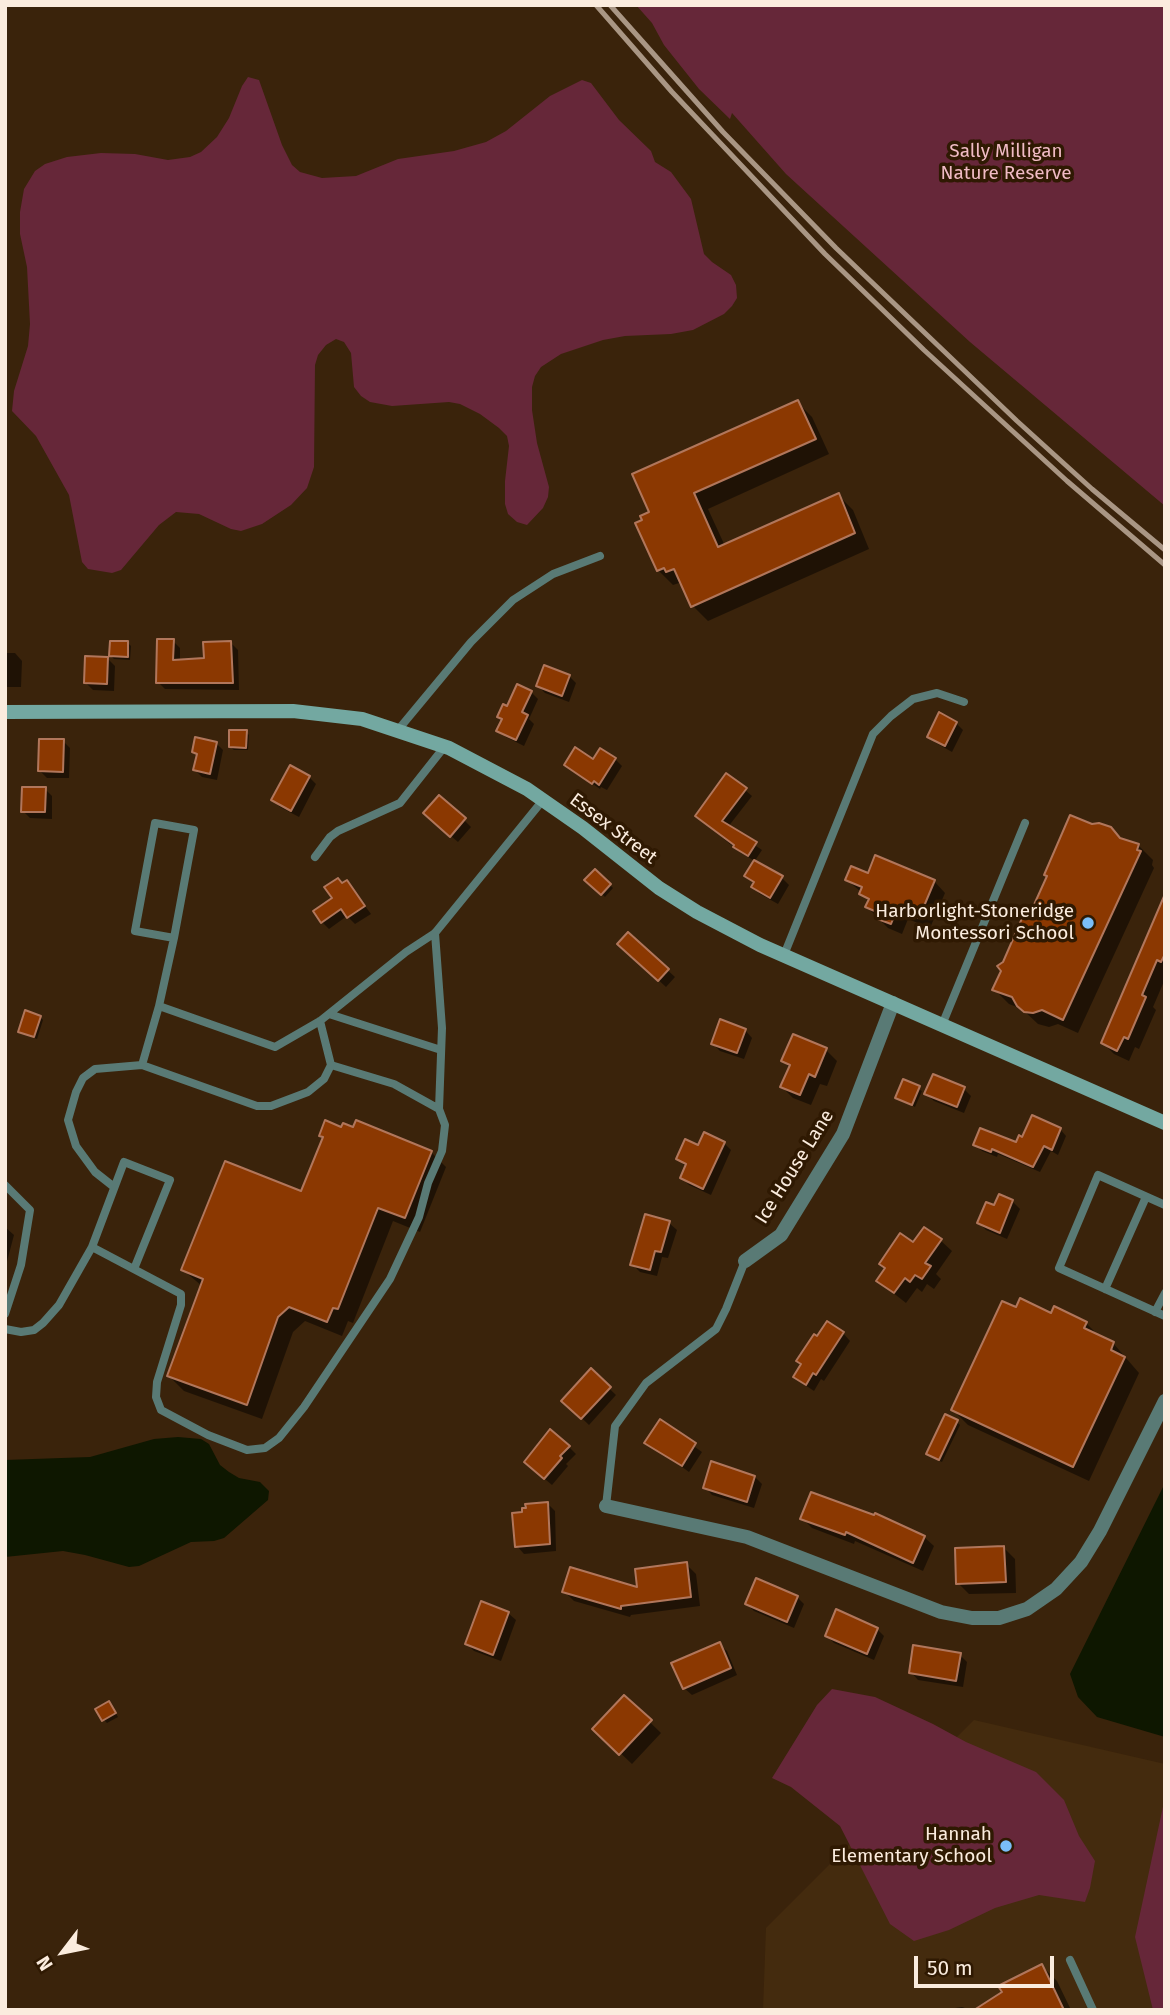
<!DOCTYPE html>
<style>
body{margin:0}
#map{position:relative;width:1170px;height:2015px;overflow:hidden;background:#3a230b;font-family:"Fira Sans",sans-serif}
canvas{display:block}
.frame{position:absolute;inset:0;border:7px solid #fbecde;pointer-events:none}
.north{position:absolute;left:28px;top:1917px;width:70px;height:70px;-webkit-text-stroke:5px #2f1902;paint-order:stroke;rotate:238deg;font-size:19px;font-weight:700;line-height:28px;text-align:center;color:#fbecde}
.north::after{content:'';display:block;margin:auto;width:24px;height:32px;background:#fbecde;clip-path:polygon(50% 0,100% 100%,50% 72%,0 100%)}
.scale{position:absolute;left:914px;top:1956px;width:140px;height:32px;box-sizing:border-box;border:4px solid #fbecde;border-top:0;padding-left:9px;font-size:21px;line-height:24px;white-space:nowrap;color:#fbecde;-webkit-text-stroke:5px #2f1902;paint-order:stroke}
</style>
<div id="map">
<canvas width="1170" height="2015"></canvas>
<div class="frame"></div>
<div class="north">N</div>
<div class="scale">50 m</div>
</div>
<script>
const ctx = document.querySelector('canvas').getContext('2d');
ctx.lineJoin = 'round';
function fill(path, color) { ctx.fillStyle = color; ctx.fill(path, 'evenodd'); }
const shape = rows => new Path2D(rows.map(r => 'M' + r).join(''));
function trace(path, color, width, dash) { ctx.strokeStyle = color; ctx.lineWidth = width; ctx.lineCap = dash ? 'butt' : 'round'; ctx.setLineDash(dash || []); ctx.stroke(path); }
function label(font, color, halo, rows, align = 'center') {
  ctx.font = font + ' "Fira Sans",sans-serif'; ctx.lineWidth = 7; ctx.setLineDash([]); ctx.textBaseline = 'middle'; ctx.strokeStyle = halo; ctx.fillStyle = color; for (const [text, x, y, turn = 0] of rows) {
    ctx.save(); ctx.translate(x, y); ctx.rotate((+turn || 0) * Math.PI / 180); ctx.textAlign = isNaN(turn) ? turn : align; if (halo) ctx.strokeText(text, 0, 0); ctx.fillText(text, 0, 0); ctx.restore();
  }
}
fill(shape([
 [974,1720,1165,1764,1165,2010,763,2010,766,1928]
]), '#442b0e');
fill(shape([
 [636,5,1165,5,1165,506,970,342,786,174,732,113,730,119,699,89,664,45,652,23],
 [248,77,259,80,282,145,292,165,300,172,322,178,356,176,398,159,454,151,486,142,506,131,550,96,582,80,591,83,619,120,651,151,655,162,671,172,691,199,704,254,712,262,731,275,736,285,737,298,732,306,724,314,693,330,671,334,625,336,603,340,561,354,541,367,535,376,532,387,532,410,537,443,549,487,548,497,543,508,527,525,517,522,508,514,505,504,505,481,509,446,507,436,499,428,480,414,460,404,449,402,392,406,370,402,361,396,354,387,351,353,344,342,336,339,326,345,318,355,315,365,314,467,307,488,291,505,262,524,241,531,231,529,199,514,176,512,159,525,121,570,112,573,88,569,82,562,69,495,36,436,12,411,14,391,28,346,30,324,27,267,20,234,20,212,24,189,35,171,45,164,67,157,101,153,135,154,168,160,190,157,201,152,217,137,229,118,242,86],
 [832,1689,875,1697,933,1724,966,1742,1036,1772,1064,1800,1079,1836,1095,1861,1090,1888,1085,1902,1039,1895,995,1908,949,1930,914,1941,890,1924,840,1826,791,1787,772,1778,817,1705],
 [1164,1802,1165,2010,1153,2010,1135,1937]
]), '#662739');
fill(shape([
 [178,1437,201,1439,209,1444,220,1465,229,1472,239,1478,260,1482,269,1491,268,1500,224,1538,214,1541,191,1542,139,1566,129,1567,85,1555,63,1551,5,1557,5,1460,90,1457,154,1439],
 [1165,1483,1165,1737,1097,1717,1078,1697,1070,1674]
]), '#0e1700');
fill(shape([
 [797,402,812,417,829,454,708,509,725,546,838,495,853,510,869,549,708,621,693,606,682,586,679,583,673,585,658,570,652,513],
 [173,641,180,648,180,661,205,660,231,643,238,650,239,690,165,689,158,682],
 [128,643,131,646,130,660,114,659,111,656],
 [5,653,15,653,22,661,21,687,5,687],
 [108,659,115,666,114,691,93,690,86,683],
 [569,676,576,683,569,702,545,693,538,686],
 [531,692,538,699,529,719,534,724,524,746,506,737,499,730,508,708],
 [956,723,963,730,952,752,936,743,929,736],
 [246,732,249,735,248,750,234,750,230,747],
 [63,741,70,748,69,778,47,778,40,771],
 [216,743,223,750,217,780,202,777,195,770,198,756,193,752],
 [615,759,622,766,607,790,601,787,600,789,566,765],
 [309,777,316,784,299,817,280,807,273,800],
 [45,789,52,796,52,819,30,818,23,811],
 [745,790,752,796,728,827,762,850,754,862,782,878,789,885,778,904,760,894,753,887,756,883,747,876,755,861,741,853,703,822],
 [432,820,464,820,471,827,458,842],
 [1091,826,1138,845,1153,860,1152,865,1154,868,1078,1033,1058,1024,1049,1027,1038,1024,1022,1009,1009,1004,994,989,1005,964,1029,920],
 [595,871,613,888,605,897,587,880],
 [869,876,934,881,945,893,930,928,908,919,902,934,888,928,867,907,869,902,861,892,847,880],
 [347,882,371,914,355,924,347,916,329,929,322,922,343,885],
 [1165,911,1165,979,1153,1007,1156,1010,1139,1049,1135,1047,1129,1061,1114,1054,1103,1043],
 [628,934,675,977,666,987,627,951],
 [40,1017,43,1020,37,1039,20,1032],
 [745,1030,752,1038,744,1059,720,1051,713,1044],
 [826,1050,837,1061,827,1086,820,1084,811,1105,793,1098,782,1087,790,1068,783,1061],
 [904,1081,922,1091,915,1107,897,1097],
 [964,1089,971,1096,964,1113,934,1101,926,1094],
 [342,1129,431,1152,446,1167,420,1232,393,1221,353,1323,348,1321,342,1336,305,1321,293,1332,262,1419,184,1391,169,1376,202,1286,183,1270,302,1193,324,1138,321,1135],
 [1060,1129,1066,1136,1058,1155,1051,1151,1040,1172,998,1154,997,1157,982,1151,975,1145,1016,1144,1023,1139],
 [724,1143,731,1150,711,1195,689,1185,682,1178,685,1166,678,1159,699,1147],
 [1000,1196,1012,1201,1020,1209,1007,1239,986,1230,979,1223,995,1207],
 [669,1223,677,1230,668,1258,662,1257,657,1276,640,1272,632,1264],
 [5,1227,14,1235,5,1269],
 [940,1240,952,1251,936,1274,941,1279,934,1289,927,1284,922,1292,917,1288,906,1303,878,1281,887,1269,914,1245],
 [1017,1310,1086,1323,1100,1337,1113,1343,1139,1373,1089,1481,968,1425,953,1410],
 [843,1333,850,1341,824,1381,821,1379,814,1391,802,1383,795,1376,818,1338],
 [591,1371,616,1395,589,1425,564,1401],
 [660,1422,702,1452,689,1472,647,1442],
 [957,1422,960,1425,942,1462,931,1457,928,1454],
 [569,1447,576,1454,566,1464,568,1466,552,1485,533,1469],
 [755,1477,762,1484,754,1508,712,1495,705,1487],
 [548,1504,555,1511,556,1551,524,1554,517,1546],
 [802,1518,924,1537,934,1546,923,1571,855,1541,854,1544,812,1528],
 [1004,1548,1015,1559,1016,1593,969,1594,958,1583],
 [686,1564,696,1574,700,1606,631,1615,630,1617,574,1601,564,1591,639,1590],
 [797,1597,804,1604,794,1628,754,1611,747,1604],
 [508,1613,516,1620,501,1661,474,1651,467,1644],
 [877,1629,884,1636,874,1660,834,1643,827,1636],
 [719,1644,727,1651,737,1675,692,1695,684,1688],
 [960,1655,967,1662,963,1687,918,1680,911,1672],
 [624,1697,661,1733,632,1764,595,1729],
 [112,1706,118,1717,107,1723,104,1720],
 [1042,1966,1057,1981,1071,2010,977,2010],
 [962,2007,971,2010,952,2010,955,2008]
]), '#0007');
const building = shape([
 [798,400,816,439,694,493,718,547,839,493,855,533,691,607,674,569,666,572,664,568,657,571,635,523,642,520,640,516,649,512,632,474,798,400],
 [157,639,174,639,173,660,204,658,203,642,231,641,233,683,156,683,157,639],
 [110,641,128,641,128,657,109,656,110,641],
 [85,656,108,657,107,684,84,683,85,656],
 [544,665,570,675,562,696,536,686,544,665],
 [517,684,532,691,522,712,528,715,516,740,496,731,502,719,497,717,503,704,507,706,517,684],
 [939,712,957,722,945,746,927,737,939,712],
 [229,730,247,730,246,748,229,747,229,730],
 [195,737,217,742,210,774,193,770,197,754,192,752,195,737],
 [39,739,64,739,63,772,38,771,39,739],
 [575,747,593,759,600,748,616,758,599,785,594,781,592,784,564,765,575,747],
 [290,765,310,776,291,811,271,800,290,765],
 [726,773,747,788,722,821,757,842,748,856,733,847,734,845,695,816,726,773],
 [22,787,46,787,45,812,21,812,22,787],
 [439,795,466,818,450,837,423,813,439,795],
 [1070,815,1092,824,1099,823,1111,827,1120,838,1139,844,1137,850,1141,851,1063,1020,1042,1010,1033,1013,1024,1012,1017,1006,1012,997,992,990,1001,971,997,966,1003,962,1023,916,1028,918,1047,876,1044,875,1070,815],
 [875,855,935,880,919,918,897,909,891,924,875,918,877,912,865,907,869,899,859,894,862,887,845,880,851,866,868,873,875,855],
 [754,860,783,876,770,898,751,887,754,882,744,876,754,860],
 [595,869,611,884,601,895,584,880,595,869],
 [338,878,342,883,347,880,365,906,347,918,341,909,321,923,313,911,332,898,324,887,338,878],
 [1165,894,1165,954,1161,962,1157,960,1142,995,1146,997,1128,1039,1124,1037,1117,1051,1101,1043,1165,894],
 [628,932,669,969,658,981,617,944,628,932],
 [25,1010,41,1016,34,1037,18,1032,25,1010],
 [720,1019,746,1029,737,1053,711,1044,720,1019],
 [793,1034,827,1048,815,1077,809,1074,800,1095,780,1087,790,1065,781,1061,793,1034],
 [933,1074,965,1087,957,1107,924,1094,933,1074],
 [903,1079,920,1086,912,1105,895,1098,903,1079],
 [1032,1115,1061,1128,1052,1150,1044,1146,1033,1167,992,1149,991,1152,973,1145,980,1128,1016,1142,1019,1135,1022,1137,1032,1115],
 [325,1120,341,1127,343,1123,353,1127,356,1120,432,1151,405,1218,378,1208,338,1309,333,1308,327,1322,289,1307,278,1317,247,1405,167,1376,203,1279,181,1270,225,1161,301,1191,323,1137,319,1136,325,1120],
 [704,1132,725,1142,703,1189,680,1178,686,1164,676,1159,685,1139,698,1145,704,1132],
 [999,1194,1013,1200,1000,1233,977,1223,986,1202,994,1205,999,1194],
 [645,1214,670,1221,661,1252,655,1251,650,1270,630,1265,645,1214],
 [924,1227,942,1239,925,1263,931,1266,922,1279,915,1275,910,1282,905,1278,894,1293,876,1281,885,1268,879,1264,900,1233,913,1242,924,1227],
 [1020,1298,1051,1313,1054,1306,1087,1322,1084,1328,1114,1342,1111,1350,1125,1357,1073,1467,951,1410,1002,1301,1016,1307,1020,1298],
 [827,1321,844,1332,816,1375,813,1373,806,1385,793,1377,801,1364,796,1361,814,1334,817,1336,827,1321],
 [591,1368,611,1387,581,1419,561,1401,591,1368],
 [945,1414,958,1420,939,1460,926,1454,945,1414],
 [660,1419,696,1443,682,1466,644,1443,660,1419],
 [550,1429,570,1446,560,1456,562,1458,544,1479,524,1462,550,1429],
 [711,1461,755,1476,747,1502,703,1488,711,1461],
 [811,1492,874,1515,875,1513,925,1536,913,1563,846,1532,845,1535,800,1519,811,1492],
 [548,1502,550,1544,515,1547,512,1513,522,1512,522,1508,526,1508,525,1504,548,1502],
 [1004,1546,1006,1582,956,1584,955,1548,1004,1546],
 [687,1562,691,1597,621,1606,621,1609,562,1592,570,1567,637,1587,635,1569,687,1562],
 [756,1578,798,1596,787,1622,745,1604,756,1578],
 [481,1601,509,1612,493,1655,465,1644,481,1601],
 [836,1609,878,1628,867,1654,825,1636,836,1609],
 [720,1642,731,1668,683,1689,671,1663,720,1642],
 [913,1645,961,1653,956,1681,909,1673,913,1645],
 [624,1695,652,1720,619,1755,592,1729,624,1695],
 [109,1701,116,1713,102,1721,95,1709,109,1701],
 [1042,1964,1064,2010,974,2010,1002,1992,998,1986,1042,1964]
]);
fill(building, '#8b3801');
trace(building, '#b1765b', 2);
trace(shape([
 [398,730,471,642,513,600,553,574,600,556],
 [315,857,330,837,338,831,400,803,445,746],
 [784,955,873,734,891,716,913,699,937,693,964,702],
 [159,1006,275,1047,320,1021,406,952,435,933,543,800],
 [329,1014,441,1050],
 [942,1025,1025,823],
 [142,1065,159,1006,174,938,194,830,155,823,135,931,174,938],
 [331,1065,394,1084,439,1109],
 [5,1185,30,1210,21,1265,5,1314],
 [114,1187,95,1172,76,1146,68,1120,76,1092,83,1078,95,1069,142,1065,257,1106,271,1106,308,1092,324,1079,331,1065,320,1021],
 [1165,1205,1098,1175,1059,1268,1165,1316],
 [92,1247,181,1294,181,1305,157,1382,156,1397,161,1410,208,1435,247,1450,265,1448,279,1438,304,1407,390,1279,419,1217,428,1183,442,1151,445,1125,439,1109,442,1028,435,933],
 [1105,1289,1146,1197],
 [1155,1312,1165,1293],
 [5,1329,21,1332,34,1330,43,1323,59,1305,92,1247,124,1162,170,1180,134,1269],
 [606,1506,615,1426,646,1383,716,1329,726,1309,745,1261],
 [1070,1960,1093,2010]
]), '#597a75', 8);
trace(shape([
 [745,1261,781,1235,843,1134,893,1003],
 [606,1506,747,1537,941,1612,972,1618,999,1618,1027,1609,1056,1589,1081,1562,1100,1531,1165,1401]
]), '#597a75', 14);
trace(shape([
 [5,712,293,711,362,719,449,748,527,789,583,828,659,888,697,912,760,945,1165,1123]
]), '#73a8a1', 14);
trace(shape([
 [596,5,672,92,825,254,924,350,1067,481,1165,565],
 [610,5,723,132,836,248,1017,421,1092,489,1165,550]
]), '#a99684', 5);
for (const [x, y, r, color] of [
 [1088,923,7,"#7abef8"],
 [1006,1846,7,"#7abef8"]
]) { const dot = new Path2D(); dot.arc(x, y, r, 0, 2 * Math.PI); ctx.fillStyle = color; ctx.fill(dot); trace(dot, '#2f1902', 2.5); }
label('19px', '#f0bbc5', '#2f1902', [
 ["Sally Milligan",1006,152],
 ["Nature Reserve",1006,174]
]);
label('19px', '#fbecde', '#2f1902', [
 ["Essex Street",613,829,37],
 ["Ice House Lane",795,1167,-58]
]);
label('19px', '#fbecde', '#2f1902', [
 ["Harborlight-Stoneridge",1074,912],
 ["Montessori School",1074,934],
 ["Hannah",992,1835],
 ["Elementary School",992,1857]
], 'right');
</script>
